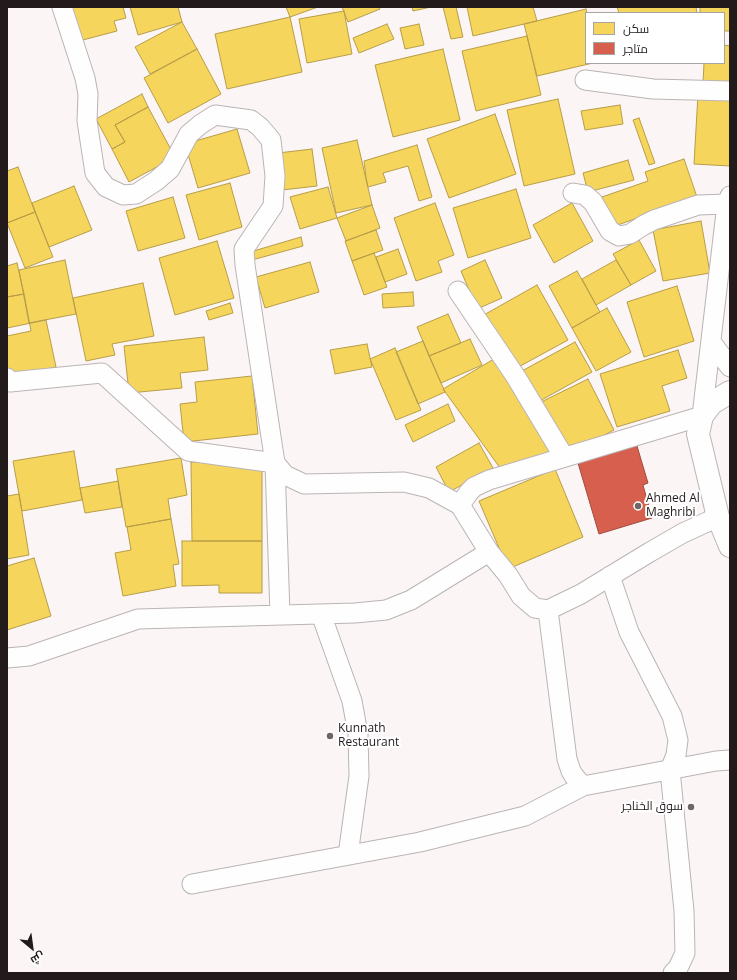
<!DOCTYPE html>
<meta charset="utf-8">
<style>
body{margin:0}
#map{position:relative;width:737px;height:980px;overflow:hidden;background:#fbf5f5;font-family:"Open Sans",Cairo,sans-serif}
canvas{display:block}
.frame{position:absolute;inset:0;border:8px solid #231b1b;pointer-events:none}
.legend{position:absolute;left:585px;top:12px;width:140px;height:52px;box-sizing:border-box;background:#fff;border:1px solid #a7a4a4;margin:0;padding:5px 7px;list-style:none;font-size:12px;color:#231b1b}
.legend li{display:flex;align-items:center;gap:8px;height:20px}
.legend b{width:20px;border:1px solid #a7a4a4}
.north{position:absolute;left:12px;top:928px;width:40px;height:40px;-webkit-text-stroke:3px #fff;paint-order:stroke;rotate:151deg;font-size:11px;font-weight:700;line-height:16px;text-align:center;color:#231b1b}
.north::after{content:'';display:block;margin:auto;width:14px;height:18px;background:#231b1b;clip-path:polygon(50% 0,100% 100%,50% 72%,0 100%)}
</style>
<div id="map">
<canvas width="737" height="980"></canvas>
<div class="frame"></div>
<ul class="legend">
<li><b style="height:11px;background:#f6d55c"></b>سكن</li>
<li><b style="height:11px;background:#d6604d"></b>متاجر</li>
</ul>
<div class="north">ش</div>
</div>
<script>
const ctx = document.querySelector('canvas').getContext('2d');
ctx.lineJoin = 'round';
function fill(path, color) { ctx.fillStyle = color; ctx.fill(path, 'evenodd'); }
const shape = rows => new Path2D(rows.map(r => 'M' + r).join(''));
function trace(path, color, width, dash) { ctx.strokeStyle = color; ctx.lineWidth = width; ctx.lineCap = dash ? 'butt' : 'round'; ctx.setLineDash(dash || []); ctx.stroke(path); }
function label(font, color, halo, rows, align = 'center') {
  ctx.font = font + ' "Open Sans",Cairo,sans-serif'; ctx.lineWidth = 4; ctx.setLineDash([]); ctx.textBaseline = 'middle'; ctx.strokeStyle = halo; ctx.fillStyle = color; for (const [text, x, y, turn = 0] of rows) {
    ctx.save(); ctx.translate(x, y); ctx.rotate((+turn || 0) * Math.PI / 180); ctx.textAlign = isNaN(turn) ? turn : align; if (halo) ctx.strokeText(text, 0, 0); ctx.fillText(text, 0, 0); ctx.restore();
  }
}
const homes = shape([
 [70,7,123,7,126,18,114,21,117,31,79,41,70,7],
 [130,7,178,7,182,22,138,35,130,7],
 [286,7,318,7,290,17,286,7],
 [342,7,379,7,380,9,348,22,342,7],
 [412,7,431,7,413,11,412,7],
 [443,7,456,7,463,37,451,39,443,7],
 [467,7,533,7,537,21,473,36,467,7],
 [617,7,696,7,697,13,619,13,617,7],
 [700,7,730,7,730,31,724,31,724,13,700,13,700,7],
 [586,9,587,13,586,13,586,63,593,63,537,76,524,24,586,9],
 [344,11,352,54,307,63,299,19,344,11],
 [290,17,302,72,227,89,215,34,290,17],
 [182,22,197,49,150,74,135,47,182,22],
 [387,24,394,39,359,53,353,38,387,24],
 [419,24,424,45,405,49,400,28,419,24],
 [527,36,541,95,476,111,462,51,527,36],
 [724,45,730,46,730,85,703,83,704,63,724,63,724,45],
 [197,49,221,94,168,123,144,78,197,49],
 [443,49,460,120,393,137,375,65,443,49],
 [142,94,148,107,115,125,125,142,112,149,96,119,142,94],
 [698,94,730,96,730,166,694,164,698,94],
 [558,99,575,174,524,186,507,110,558,99],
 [620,105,623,124,585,130,581,111,620,105],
 [148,107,175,157,129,182,112,149,125,142,115,125,148,107],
 [495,114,516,174,449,198,427,139,495,114],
 [639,118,655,163,649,165,633,120,639,118],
 [237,129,250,173,198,188,185,144,237,129],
 [357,140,372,205,336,213,322,148,357,140],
 [417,145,432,197,419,201,408,166,383,173,386,182,368,187,366,178,364,161,417,145],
 [312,149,317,186,282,190,278,153,312,149],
 [684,159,697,197,612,227,602,197,648,181,645,172,684,159],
 [628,160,634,180,588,192,583,173,628,160],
 [18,167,35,212,7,223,7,171,18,167],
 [230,183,242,227,199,240,186,195,230,183],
 [74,186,92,230,49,247,32,203,74,186],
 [328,187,337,218,300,229,290,197,328,187],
 [516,189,531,238,468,258,453,208,516,189],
 [173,197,185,238,138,251,126,211,173,197],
 [435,203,454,255,438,261,442,272,416,281,394,218,435,203],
 [572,203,593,241,554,263,533,225,572,203],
 [372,205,380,228,346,241,337,218,372,205],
 [35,212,53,257,25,268,7,223,35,212],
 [701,221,710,273,663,281,653,230,701,221],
 [376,230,383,250,352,261,345,241,376,230],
 [301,237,303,246,252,260,250,252,301,237],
 [639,240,656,271,631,285,613,254,639,240],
 [217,241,234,298,175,315,159,258,217,241],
 [398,249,407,274,385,282,376,257,398,249],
 [374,253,387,287,364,295,352,261,374,253],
 [65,260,76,314,29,323,19,270,65,260],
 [485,260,502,298,477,309,461,271,485,260],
 [616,260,631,285,596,305,582,279,616,260],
 [310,262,319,292,265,308,256,277,310,262],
 [17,263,24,294,7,297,7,266,17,263],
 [577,271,600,312,572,328,549,286,577,271],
 [143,283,154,336,112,344,115,355,86,361,73,298,143,283],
 [537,285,568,340,513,370,482,316,537,285],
 [677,286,694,341,644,357,627,302,677,286],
 [413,292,414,306,383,308,382,294,413,292],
 [24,294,31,331,7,336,7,297,24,294],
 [230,303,233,313,209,320,206,311,230,303],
 [607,308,631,352,596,371,572,328,607,308],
 [448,314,461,343,429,356,417,327,448,314],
 [46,320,56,367,7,377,7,328,46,320],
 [204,337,208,370,180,373,182,388,129,393,124,346,204,337],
 [470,339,482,365,441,383,429,356,470,339],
 [423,341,445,392,418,404,396,352,423,341],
 [575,342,592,372,536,403,520,372,575,342],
 [367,344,372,367,335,374,330,350,367,344],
 [395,348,421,410,396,420,370,359,395,348],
 [678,350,687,378,662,386,670,411,617,427,600,374,678,350],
 [494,359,558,454,503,472,443,389,494,359],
 [252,376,258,434,184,442,180,404,197,402,195,382,252,376],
 [588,379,614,430,568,454,541,402,588,379],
 [448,404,455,421,413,442,405,425,448,404],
 [479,443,493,468,449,492,436,467,479,443],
 [74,451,82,500,22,511,13,461,74,451],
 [181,458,187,495,168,499,171,519,126,527,116,469,181,458],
 [191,462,262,462,262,541,192,541,191,462],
 [555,469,583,537,508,569,479,501,555,469],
 [118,481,122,507,85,513,80,488,118,481],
 [19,494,29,555,7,559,7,496,19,494],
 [171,519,179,564,173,565,176,586,123,596,115,553,131,550,127,527,171,519],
 [182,541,262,541,262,593,219,593,219,585,182,586,182,541],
 [34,558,51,616,7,630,7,566,34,558]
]);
fill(homes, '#f6d55c');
trace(homes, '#b79d48', 1);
const shops = shape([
 [637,446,648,483,643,485,652,518,599,534,578,463,637,446]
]);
fill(shops, '#d6604d');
trace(shops, '#a04b3e', 1);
const street = shape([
 [62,7,85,78,88,94,87,121,95,173,106,187,123,195,136,194,156,181,170,169,189,134,201,124,215,115,251,120,260,127,271,140,275,176,273,206,244,249,245,265,275,463,280,615],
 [585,80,653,89,730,91],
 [573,193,585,195,593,202,610,231,619,236,630,234,644,225,654,220,698,205,727,204],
 [458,291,516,377,564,457],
 [711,342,730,367],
 [7,378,10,382,102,373,188,451,275,463,285,475,304,484,404,482,429,488,460,505,489,552,508,575,521,596,535,608,548,610,581,594,650,552,683,533,718,517],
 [460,505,469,492,474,487,489,480,702,416,727,204,730,196],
 [610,576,629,632,672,716,678,740,676,755,670,770,684,911,685,953,678,968,673,973],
 [548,610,567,759,571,771,574,776,583,786,716,761,730,760],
 [321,614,352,701,358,734,359,776,348,855],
 [7,658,29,656,138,619,355,613,386,610,411,600,489,552],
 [192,884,420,842,525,816,583,786]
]);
const secondary = shape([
 [730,392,712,403,702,416,698,434,718,517,730,546]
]);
trace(street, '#bbb4b4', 21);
trace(secondary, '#bbb4b4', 24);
trace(street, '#fefefe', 19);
trace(secondary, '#fefefe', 22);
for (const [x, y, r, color] of [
 [638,506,4,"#6f6767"],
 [330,736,4,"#6f6767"],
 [691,807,4,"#6f6767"]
]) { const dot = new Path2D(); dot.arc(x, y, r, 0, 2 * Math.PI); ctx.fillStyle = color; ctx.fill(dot); trace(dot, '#fff', 1.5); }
label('12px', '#231b1b', '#fff', [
 ["Ahmed Al",646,499],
 ["Maghribi",646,513],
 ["Kunnath",338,729],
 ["Restaurant",338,743],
 ["سوق الخناجر",683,807,"right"]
], 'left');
</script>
